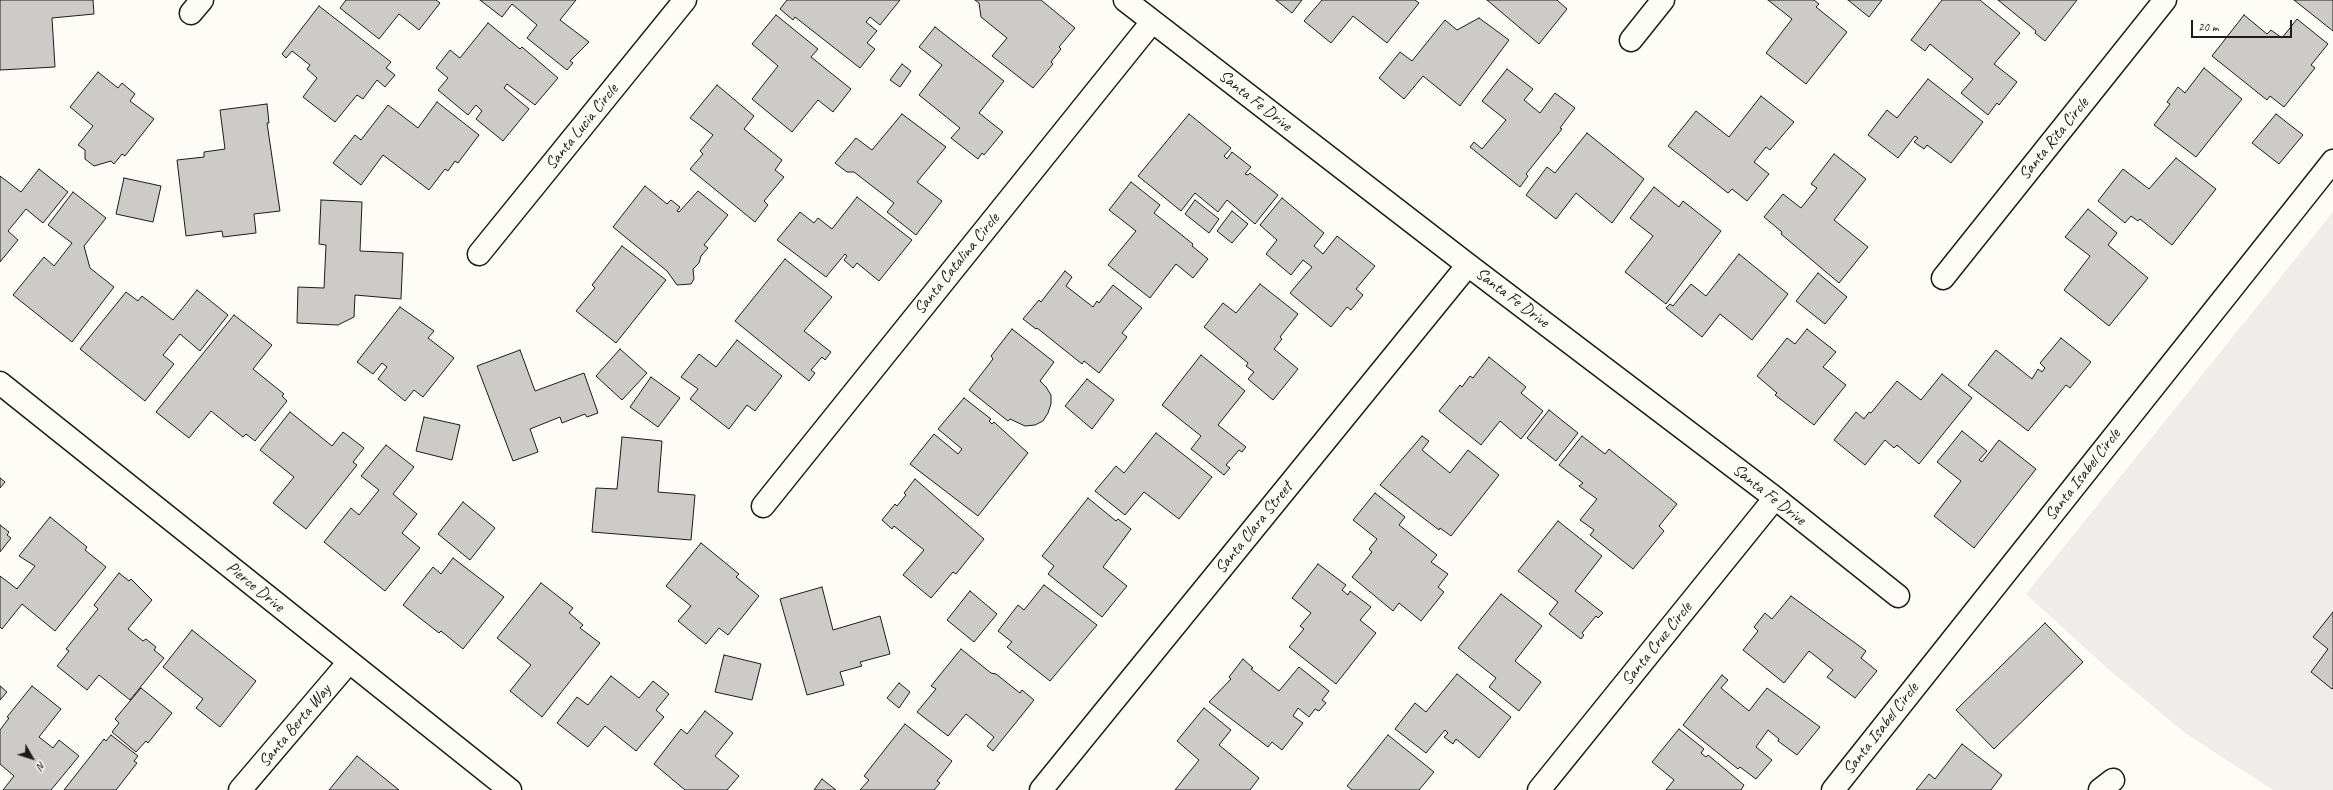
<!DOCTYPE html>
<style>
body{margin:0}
#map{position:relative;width:2333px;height:790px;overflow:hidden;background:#fdfcf7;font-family:Caveat,sans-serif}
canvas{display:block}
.north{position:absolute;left:12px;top:738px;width:40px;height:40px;-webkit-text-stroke:3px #fdfcf7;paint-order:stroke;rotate:129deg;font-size:11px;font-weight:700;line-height:16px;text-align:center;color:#1c1c1c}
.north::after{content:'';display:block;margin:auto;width:14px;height:18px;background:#1c1c1c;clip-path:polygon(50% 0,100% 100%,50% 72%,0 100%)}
.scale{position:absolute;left:2191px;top:20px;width:101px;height:18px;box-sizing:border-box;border:2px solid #1c1c1c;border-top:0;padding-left:5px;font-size:12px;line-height:14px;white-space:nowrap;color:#1c1c1c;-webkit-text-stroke:3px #fdfcf7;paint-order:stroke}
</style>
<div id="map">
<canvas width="2333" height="790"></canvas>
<div class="north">N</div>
<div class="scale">20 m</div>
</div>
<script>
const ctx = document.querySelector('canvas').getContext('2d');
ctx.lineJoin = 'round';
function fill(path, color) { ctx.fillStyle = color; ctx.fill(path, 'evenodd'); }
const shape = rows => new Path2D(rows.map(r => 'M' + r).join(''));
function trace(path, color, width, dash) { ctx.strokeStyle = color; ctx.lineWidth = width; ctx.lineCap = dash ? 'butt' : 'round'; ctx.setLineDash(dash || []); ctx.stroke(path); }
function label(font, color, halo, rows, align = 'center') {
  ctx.font = font + ' Caveat,sans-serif'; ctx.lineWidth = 4; ctx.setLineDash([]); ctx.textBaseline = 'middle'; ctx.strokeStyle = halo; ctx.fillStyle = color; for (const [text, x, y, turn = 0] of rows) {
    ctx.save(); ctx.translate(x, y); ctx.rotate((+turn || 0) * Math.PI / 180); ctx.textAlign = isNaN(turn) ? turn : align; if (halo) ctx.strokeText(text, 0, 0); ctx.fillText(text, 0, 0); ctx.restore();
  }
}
fill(shape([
 [2333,212,2333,790,2273,790,2185,733,2108,669,2026,594]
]), '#eeede9');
const building = shape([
 [0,0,93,0,94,14,52,18,55,67,0,70,0,0],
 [346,0,436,0,440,3,419,30,399,14,379,39,340,8,346,0],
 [480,0,576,0,560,20,589,42,570,61,573,63,567,70,527,38,537,25,512,4,502,17,480,0],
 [787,0,900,0,880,25,870,17,866,22,877,31,867,43,875,49,860,68,795,17,793,20,780,9,787,0],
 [975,0,1041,0,1075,28,1059,47,1061,49,1051,62,1053,64,1033,88,992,56,1007,38,981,17,979,3,975,0],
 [1276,0,1302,0,1292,13,1276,0],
 [1322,0,1415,0,1419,3,1387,43,1353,16,1331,43,1304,21,1322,0],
 [1487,0,1557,0,1567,9,1539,44,1487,0],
 [1768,0,1814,0,1819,4,1816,7,1847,32,1806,84,1766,53,1792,19,1768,0],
 [1848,0,1882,0,1869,17,1848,0],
 [1942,0,1980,0,2020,33,1994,64,2017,82,1999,105,1997,103,1988,115,1961,93,1973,79,1930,44,1925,51,1911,40,1942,0],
 [1998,0,2077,0,2045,41,2035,33,2036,31,1998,0],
 [2294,0,2333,0,2333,31,2294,0],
 [319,6,391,62,386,68,395,75,385,87,377,80,363,99,357,95,335,122,303,97,317,78,307,69,310,65,292,51,286,58,282,54,319,6],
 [776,15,818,49,811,57,851,89,833,112,818,100,792,132,752,99,778,66,752,44,776,15],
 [2244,15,2267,34,2271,30,2282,38,2297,19,2328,44,2311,65,2315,68,2284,107,2270,96,2267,100,2212,56,2244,15],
 [1479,18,1509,40,1460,106,1423,76,1404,99,1379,78,1400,52,1412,61,1445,20,1457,30,1479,18],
 [488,23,520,49,522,47,558,78,535,105,507,84,504,88,529,109,503,141,476,119,482,111,476,105,468,115,438,90,448,78,436,68,450,50,460,58,488,23],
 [935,27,1004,81,979,113,1003,132,984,155,982,153,978,159,951,138,960,128,919,95,942,65,919,47,935,27],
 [902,64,911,71,900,87,890,80,902,64],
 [2204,68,2242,99,2196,157,2154,125,2170,104,2167,102,2178,87,2185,93,2204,68],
 [1507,69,1533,89,1524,100,1540,113,1555,93,1575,108,1560,128,1562,129,1526,174,1528,176,1520,187,1470,147,1474,142,1482,149,1506,120,1482,101,1507,69],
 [98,72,118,88,122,83,135,94,130,101,154,119,125,156,122,154,114,164,111,161,94,166,85,159,85,150,78,145,93,126,70,107,98,72],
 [1928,79,1983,122,1951,163,1927,145,1924,149,1914,142,1918,138,1915,136,1898,158,1868,135,1887,110,1897,118,1928,79],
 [717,85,754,116,744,129,782,160,775,170,784,177,764,201,768,205,755,222,690,169,703,154,700,151,713,135,690,118,717,85],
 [1761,96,1794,122,1770,150,1766,147,1754,162,1769,174,1747,201,1732,189,1728,193,1668,146,1696,111,1729,137,1761,96],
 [437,102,479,135,458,163,455,161,448,171,445,169,429,190,383,155,361,185,333,163,355,135,361,140,388,105,418,128,437,102],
 [267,104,269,123,267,123,280,211,254,214,256,233,223,237,222,231,186,236,177,160,204,157,204,152,225,149,220,110,267,104],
 [902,114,946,147,917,182,942,201,916,235,887,212,894,203,854,172,847,172,835,163,856,138,872,150,902,114],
 [1189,114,1231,148,1224,156,1227,159,1232,152,1251,167,1245,174,1248,175,1250,173,1278,195,1255,224,1227,200,1218,212,1195,193,1181,211,1138,176,1189,114],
 [2276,114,2303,135,2279,164,2252,143,2276,114],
 [1587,133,1644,179,1612,223,1576,193,1556,219,1526,195,1547,167,1555,173,1587,133],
 [1834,154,1866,179,1834,220,1868,247,1839,283,1781,234,1782,232,1764,217,1783,194,1801,208,1817,188,1811,184,1834,154],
 [2176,158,2216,189,2172,245,2140,219,2138,221,2131,216,2125,223,2098,201,2123,169,2149,189,2176,158],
 [39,169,68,192,43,223,26,209,8,231,18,240,0,262,0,176,21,192,39,169],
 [124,178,161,186,153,222,116,214,124,178],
 [1131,182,1160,205,1154,213,1193,244,1192,246,1208,259,1193,278,1176,264,1150,298,1108,265,1136,231,1109,210,1131,182],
 [645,186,667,204,671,200,680,207,677,211,679,212,698,191,728,215,704,245,708,248,701,256,699,263,693,269,694,279,691,284,677,285,667,271,613,227,645,186],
 [1654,187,1679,207,1683,201,1721,231,1666,304,1625,272,1653,236,1630,218,1654,187],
 [73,192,106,218,84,246,90,268,114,287,72,342,13,295,44,257,54,266,72,243,48,225,73,192],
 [857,197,912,240,879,281,857,263,853,268,844,260,847,256,845,254,826,277,777,240,800,212,814,223,818,218,832,229,857,197],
 [1282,198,1324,233,1314,246,1323,254,1337,236,1375,266,1356,289,1363,295,1351,310,1347,307,1331,327,1290,293,1312,267,1303,260,1291,275,1266,254,1277,240,1260,225,1282,198],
 [321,200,362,202,360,251,403,253,401,299,355,295,354,317,338,325,297,323,298,287,324,288,326,245,319,244,321,200],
 [1195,200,1219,219,1209,233,1185,214,1195,200],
 [2088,209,2117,233,2108,245,2148,278,2109,326,2064,290,2090,256,2065,237,2088,209],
 [1232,211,1248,224,1232,243,1217,231,1232,211],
 [622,246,666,280,616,343,576,311,595,288,592,285,622,246],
 [1739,254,1788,294,1752,340,1720,314,1702,337,1666,308,1670,304,1673,306,1691,284,1706,296,1739,254],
 [785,259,832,297,804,331,831,352,825,360,822,357,811,370,815,373,809,381,735,321,785,259],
 [1065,271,1072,277,1066,286,1093,307,1097,301,1099,303,1113,285,1142,308,1122,333,1127,337,1099,373,1084,361,1082,364,1037,328,1036,329,1023,319,1039,300,1041,302,1065,271],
 [1818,273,1847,297,1825,324,1796,301,1818,273],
 [1260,284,1298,314,1280,337,1282,339,1274,349,1298,369,1273,400,1248,379,1254,372,1246,366,1248,363,1204,327,1223,303,1236,313,1260,284],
 [197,290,228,315,200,351,180,334,163,355,174,364,145,401,80,349,126,292,138,301,142,296,173,320,197,290],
 [400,307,434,331,428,338,454,358,423,397,414,390,405,401,378,379,387,367,382,363,373,374,357,362,400,307],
 [234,315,272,345,253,369,284,394,282,396,287,401,255,441,246,434,243,437,211,411,189,438,156,412,234,315],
 [1012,329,1054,362,1040,381,1046,387,1051,395,1051,404,1048,413,1043,421,1035,425,1025,426,1010,419,1008,421,969,390,993,359,991,356,1012,329],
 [1807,329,1836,352,1823,367,1846,385,1814,425,1775,395,1777,393,1757,376,1787,338,1795,344,1807,329],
 [2061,338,2091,362,2070,388,2066,385,2028,431,1968,385,1996,350,2032,379,2038,369,2042,372,2045,368,2040,363,2061,338],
 [737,340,782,376,755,411,747,405,729,429,690,399,698,389,681,377,699,354,716,367,737,340],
 [620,349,647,373,622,400,596,376,620,349],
 [520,350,535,391,584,373,598,413,587,417,585,414,562,423,560,417,530,429,538,452,513,461,477,366,520,350],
 [1201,355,1245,391,1218,425,1246,447,1242,452,1239,450,1226,465,1230,468,1224,475,1191,449,1201,436,1162,405,1201,355],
 [1489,357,1526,387,1521,393,1543,411,1521,439,1500,421,1481,445,1439,411,1460,385,1462,387,1470,376,1473,378,1489,357],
 [1942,374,1972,398,1919,464,1897,445,1894,448,1885,440,1865,465,1834,440,1856,412,1864,419,1869,412,1871,413,1897,381,1921,400,1942,374],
 [651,377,680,398,658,427,630,407,651,377],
 [1087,379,1114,400,1092,429,1065,406,1087,379],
 [964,398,991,419,989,421,992,424,994,422,1028,453,978,516,910,464,934,434,958,454,962,449,938,429,964,398],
 [1549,410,1578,433,1556,461,1527,438,1549,410],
 [290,412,332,446,343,432,364,448,353,462,357,465,306,529,273,503,294,477,260,450,290,412],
 [424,417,460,425,452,460,416,451,424,417],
 [1962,431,1987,451,1979,460,1982,462,1999,440,2036,469,1974,548,1934,516,1961,481,1937,462,1962,431],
 [1156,433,1212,477,1179,519,1144,492,1125,515,1095,491,1116,466,1124,473,1156,433],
 [1422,436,1429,441,1422,450,1450,473,1468,450,1499,475,1451,536,1440,528,1439,530,1380,485,1422,436],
 [1582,436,1605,454,1609,449,1677,504,1659,526,1664,531,1633,569,1590,535,1594,530,1580,520,1597,499,1579,486,1583,483,1559,465,1582,436],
 [622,437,662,441,658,492,695,495,691,540,592,532,596,488,617,489,622,437],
 [386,445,414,467,393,494,417,514,402,533,420,548,385,591,324,542,351,508,359,515,379,490,361,476,386,445],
 [0,478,5,482,0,488,0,478],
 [915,479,984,539,956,574,953,572,931,598,903,575,924,550,894,526,892,529,882,520,895,504,897,506,906,495,904,493,915,479],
 [1375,493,1405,517,1399,525,1437,555,1431,562,1448,574,1438,587,1444,592,1421,621,1399,603,1393,611,1352,577,1372,552,1369,549,1377,539,1353,520,1375,493],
 [1088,498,1116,521,1118,519,1131,529,1103,567,1127,586,1102,617,1048,574,1054,566,1042,556,1088,498],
 [463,502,495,528,470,560,438,534,463,502],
 [50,517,87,547,85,550,106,567,55,631,22,604,2,629,0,627,0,576,17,589,35,566,19,556,50,517],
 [1558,521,1602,556,1575,591,1603,613,1598,618,1596,616,1582,633,1584,635,1581,639,1549,614,1558,602,1518,571,1558,521],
 [0,525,9,532,7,535,11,538,0,552,0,525],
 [701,543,739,574,736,577,759,596,728,635,719,628,706,644,678,621,691,606,666,586,701,543],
 [453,558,504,597,463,649,441,631,439,633,403,605,433,567,441,574,453,558],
 [1318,564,1346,585,1342,590,1348,595,1350,591,1371,607,1360,620,1376,633,1336,684,1289,647,1304,629,1300,626,1311,613,1292,598,1318,564],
 [119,573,129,581,131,579,152,600,128,629,143,641,146,639,156,647,154,650,164,658,130,700,99,675,87,690,57,666,69,651,66,649,98,609,94,605,119,573],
 [541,583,573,608,569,613,583,625,580,628,600,643,542,717,510,691,531,665,497,638,541,583],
 [1044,585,1097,625,1050,681,1007,647,1012,642,998,631,1018,605,1024,610,1044,585],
 [822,587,833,630,880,616,890,654,860,662,862,666,840,672,844,685,807,695,780,599,822,587],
 [970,591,997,614,974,642,947,620,970,591],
 [1501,594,1542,626,1515,661,1541,682,1519,711,1489,687,1496,678,1458,648,1501,594],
 [1791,596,1866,651,1861,658,1877,671,1855,698,1827,677,1833,670,1809,651,1784,683,1743,650,1758,631,1754,627,1765,613,1772,619,1791,596],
 [2333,612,2333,688,2332,689,2311,672,2328,649,2313,637,2333,612],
 [2045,623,2083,662,1994,749,1956,710,2045,623],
 [192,630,256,681,220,727,196,708,203,699,163,667,192,630],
 [961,649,991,673,996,674,1020,693,1022,690,1034,700,993,751,987,746,994,737,966,714,948,736,917,712,936,689,931,686,961,649],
 [724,655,761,664,752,700,715,692,724,655],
 [1243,659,1253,668,1251,669,1279,691,1299,667,1329,691,1322,700,1326,703,1319,711,1315,709,1309,717,1298,708,1293,716,1303,723,1282,750,1272,742,1268,747,1209,702,1231,679,1229,677,1243,659],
 [1457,674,1511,717,1479,758,1456,739,1453,744,1444,737,1448,733,1445,730,1426,753,1395,729,1415,703,1426,712,1457,674],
 [1722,675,1728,680,1721,688,1749,711,1767,688,1820,727,1797,755,1778,741,1779,739,1768,730,1756,747,1772,760,1756,779,1740,767,1738,769,1683,725,1722,675],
 [611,676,639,698,653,681,669,694,656,710,664,717,636,751,605,726,588,747,557,723,577,697,588,705,611,676],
 [899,683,910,692,899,708,887,698,899,683],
 [0,686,7,692,0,700,0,686],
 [32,686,61,709,39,737,53,748,59,740,79,756,51,790,3,790,14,776,0,764,0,730,9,718,7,717,32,686],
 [141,688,172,713,148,743,146,741,136,752,112,732,119,723,115,719,141,688],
 [1204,708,1231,730,1219,745,1259,778,1250,790,1175,790,1199,760,1177,741,1204,708],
 [705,711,733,733,715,756,739,776,727,790,685,790,654,764,681,729,687,734,705,711],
 [905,724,952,761,937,781,940,783,934,790,860,790,869,780,864,776,905,724],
 [1679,729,1704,749,1701,753,1706,757,1708,755,1744,785,1741,790,1666,790,1674,780,1652,762,1679,729],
 [111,735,138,756,134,761,137,763,116,790,64,790,104,739,106,741,111,735],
 [1388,735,1434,772,1419,790,1352,790,1347,786,1388,735],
 [1962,744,2002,775,1991,790,1916,790,1929,774,1935,779,1962,744],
 [357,756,399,790,329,790,357,756],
 [822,779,836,790,814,790,822,779]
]);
fill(building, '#cccbc8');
trace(building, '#1c1c1c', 1);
const minor = shape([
 [1125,0,1468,265,1775,498,1898,596],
 [191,13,202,0],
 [1631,40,1663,0],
 [479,254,685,0],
 [1943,278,2165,0],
 [0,383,510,790],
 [763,506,1152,22],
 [240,790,349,662],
 [1041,790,1468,265],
 [1539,790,1775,498],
 [1833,790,2333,161],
 [2100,790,2113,780]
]);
trace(minor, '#1c1c1c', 25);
trace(minor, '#fdfcf7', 22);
label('17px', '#1c1c1c', '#fdfcf7', [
 ["Santa Fe Drive",1255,101,38],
 ["Santa Lucia Circle",582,127,-51],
 ["Santa Rita Circle",2054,139,-51],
 ["Santa Catalina Circle",957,264,-51],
 ["Santa Fe Drive",1512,298,37],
 ["Santa Isabel Circle",2083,475,-52],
 ["Santa Fe Drive",1769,495,38],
 ["Santa Clara Street",1254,528,-51],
 ["Pierce Drive",255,587,39],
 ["Santa Cruz Circle",1657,644,-51],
 ["Santa Berta Way",295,726,-50],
 ["Santa Isabel Circle",1881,729,-52]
]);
</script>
